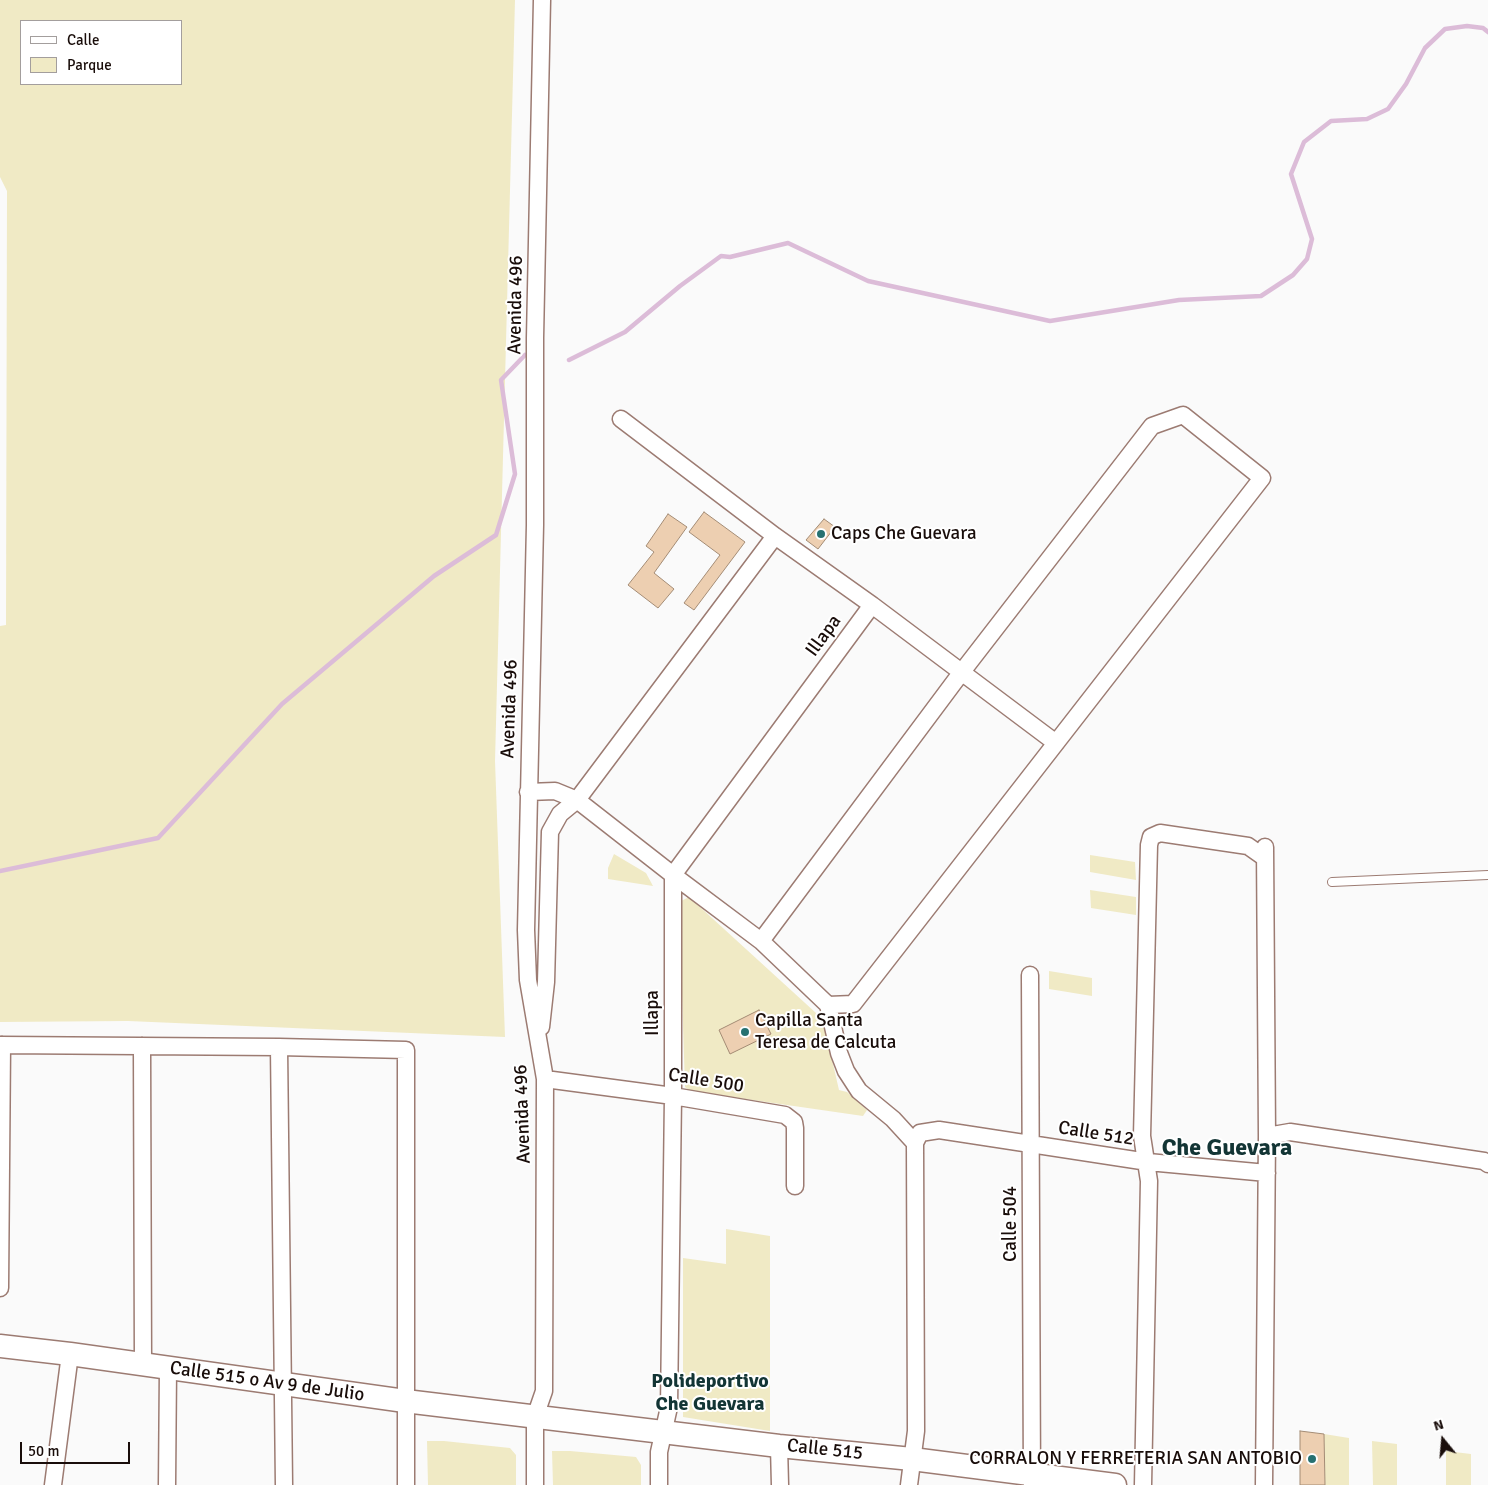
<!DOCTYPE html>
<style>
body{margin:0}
#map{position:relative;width:1488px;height:1485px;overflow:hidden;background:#fafafa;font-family:Signika,sans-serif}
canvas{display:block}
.legend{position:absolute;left:20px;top:20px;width:162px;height:65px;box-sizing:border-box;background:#fff;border:1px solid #a39e9d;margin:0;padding:6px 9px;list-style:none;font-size:15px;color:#190d0a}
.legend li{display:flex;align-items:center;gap:10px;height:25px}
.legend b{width:25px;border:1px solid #a39e9d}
.north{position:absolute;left:1418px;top:1415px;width:50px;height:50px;-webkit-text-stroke:4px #fff;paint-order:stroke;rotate:343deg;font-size:14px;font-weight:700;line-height:20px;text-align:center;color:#190d0a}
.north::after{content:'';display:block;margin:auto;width:18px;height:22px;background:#190d0a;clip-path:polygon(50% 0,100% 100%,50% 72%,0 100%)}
.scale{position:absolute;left:20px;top:1442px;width:110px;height:22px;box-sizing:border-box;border:2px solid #190d0a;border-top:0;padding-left:6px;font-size:15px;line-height:18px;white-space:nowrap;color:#190d0a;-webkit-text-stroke:4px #fff;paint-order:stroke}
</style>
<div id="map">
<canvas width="1488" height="1485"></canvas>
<ul class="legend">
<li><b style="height:6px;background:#fff"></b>Calle</li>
<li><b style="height:14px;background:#f0eac5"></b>Parque</li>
</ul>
<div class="north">N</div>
<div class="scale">50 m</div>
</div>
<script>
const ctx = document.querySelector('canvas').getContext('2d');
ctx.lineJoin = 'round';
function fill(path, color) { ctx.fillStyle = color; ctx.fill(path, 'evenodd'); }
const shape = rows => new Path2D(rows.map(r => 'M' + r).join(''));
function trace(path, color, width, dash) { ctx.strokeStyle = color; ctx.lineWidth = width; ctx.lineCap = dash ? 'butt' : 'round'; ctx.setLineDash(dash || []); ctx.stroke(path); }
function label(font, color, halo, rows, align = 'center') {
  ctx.font = font + ' Signika,sans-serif'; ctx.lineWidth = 4; ctx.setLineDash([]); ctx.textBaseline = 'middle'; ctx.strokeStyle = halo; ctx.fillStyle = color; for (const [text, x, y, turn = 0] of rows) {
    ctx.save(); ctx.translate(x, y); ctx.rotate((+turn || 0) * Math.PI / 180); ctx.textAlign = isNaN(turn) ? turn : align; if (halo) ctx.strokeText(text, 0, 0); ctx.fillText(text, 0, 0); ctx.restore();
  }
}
fill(shape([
 [0,0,515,0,495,761,505,1037,128,1021,0,1022,0,626,6,625,7,191,0,177],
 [21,21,181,21,181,84,21,84],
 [614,854,646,873,653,886,608,879,608,868],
 [1090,855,1135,862,1136,880,1090,872],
 [1090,890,1136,897,1136,915,1091,908],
 [689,897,816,1013,824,1025,839,1090,847,1092,867,1110,863,1116,690,1091,685,1087,679,902],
 [1049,971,1092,978,1092,996,1049,989],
 [726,1229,770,1236,770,1431,683,1417,683,1258,726,1264],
 [1324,1434,1349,1438,1349,1485,1325,1485],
 [427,1441,444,1441,510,1448,516,1455,516,1485,428,1485],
 [1372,1441,1397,1444,1397,1485,1373,1485],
 [552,1451,570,1451,636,1457,641,1465,641,1485,553,1485],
 [1446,1451,1471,1454,1471,1485,1446,1485]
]), '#f0eac5');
trace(shape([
 [569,360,625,332,680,286,721,256,730,257,788,243,868,281,1050,321,1179,300,1261,296,1293,275,1307,259,1312,239,1291,174,1304,142,1331,121,1367,119,1388,109,1406,84,1425,48,1445,29,1467,26,1483,28,1488,32],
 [0,871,158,838,282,704,434,576,496,535,515,474,501,380,525,355]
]), '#dcbcd8', 4.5);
const building = shape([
 [704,512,745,542,694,610,684,603,720,555,689,532,704,512],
 [668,514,687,527,654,573,674,589,658,608,628,585,654,552,646,546,668,514],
 [824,519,835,527,818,549,806,540,824,519],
 [759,1010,771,1034,730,1054,719,1030,759,1010],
 [1300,1431,1324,1434,1325,1485,1300,1485,1300,1431]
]);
fill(building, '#edcfb1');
trace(building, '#a48c75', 1);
const lane = shape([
 [1332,882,1488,875]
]);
const street = shape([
 [621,419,775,536,872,605,1056,743],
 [528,792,555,791,577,800,673,875,761,941,828,1005,853,1004,1262,478,1183,415,1152,426,961,673,761,941],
 [1030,975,1032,1485],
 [828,1005,839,1053,846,1071,859,1091,893,1119,915,1143],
 [541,1027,546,982,550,832,560,814,577,800,775,536],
 [0,1045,279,1047,406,1050,406,1485],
 [142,1046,143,1365],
 [279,1047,284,1485],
 [545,1079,673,1096,785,1115,794,1122,795,1128,795,1186],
 [1267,1136,1290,1132,1484,1161,1488,1164],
 [0,1288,2,1045],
 [779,1446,780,1485],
 [53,1485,70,1354],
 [167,1485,168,1368],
 [535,1485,535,1417,544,1391,545,1079,528,980,526,930,535,525,535,338,542,0],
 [659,1485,659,1452,669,1407,673,1096,673,875,872,605],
 [909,1485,916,1431,915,1143,920,1133,939,1130,1148,1162,1267,1173],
 [1143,1485,1149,1181,1142,1136,1149,845,1151,837,1160,833,1248,846,1265,858],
 [1264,1485,1267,1136,1265,847]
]);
const secondary = shape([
 [0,1346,70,1354,405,1401,779,1446,912,1459,1115,1485]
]);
trace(lane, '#9c7b72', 10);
trace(street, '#9c7b72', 19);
trace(secondary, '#9c7b72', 25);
trace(lane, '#fff', 8);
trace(street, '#fff', 16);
trace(secondary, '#fff', 22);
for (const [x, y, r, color] of [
 [821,534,5,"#267171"],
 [745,1032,5,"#267171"],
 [1312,1459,5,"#267171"]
]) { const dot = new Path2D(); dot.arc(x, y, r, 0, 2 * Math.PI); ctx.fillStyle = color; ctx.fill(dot); trace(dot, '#fff', 2); }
label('19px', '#190d0a', '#fff', [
 ["Avenida 496",516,305,-89],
 ["Illapa",824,636,-54],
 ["Avenida 496",510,709,-88],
 ["Illapa",653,1013,-90],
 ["Calle 500",706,1081,9],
 ["Avenida 496",523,1114,-92],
 ["Calle 512",1096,1134,9],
 ["Calle 504",1011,1224,-90],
 ["Calle 515 o Av 9 de Julio",267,1382,8],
 ["Calle 515",825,1450,6]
]);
label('19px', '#190d0a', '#fff', [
 ["Caps Che Guevara",831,534],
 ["Capilla Santa",755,1021],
 ["Teresa de Calcuta",755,1043],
 ["CORRALON Y FERRETERIA SAN ANTOBIO",1302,1459,"right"]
], 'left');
label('bold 20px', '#133535', '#fff', [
 ["Polideportivo",710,1382],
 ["Che Guevara",710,1405]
]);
label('bold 24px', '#133535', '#fff', [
 ["Che Guevara",1227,1149]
]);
</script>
